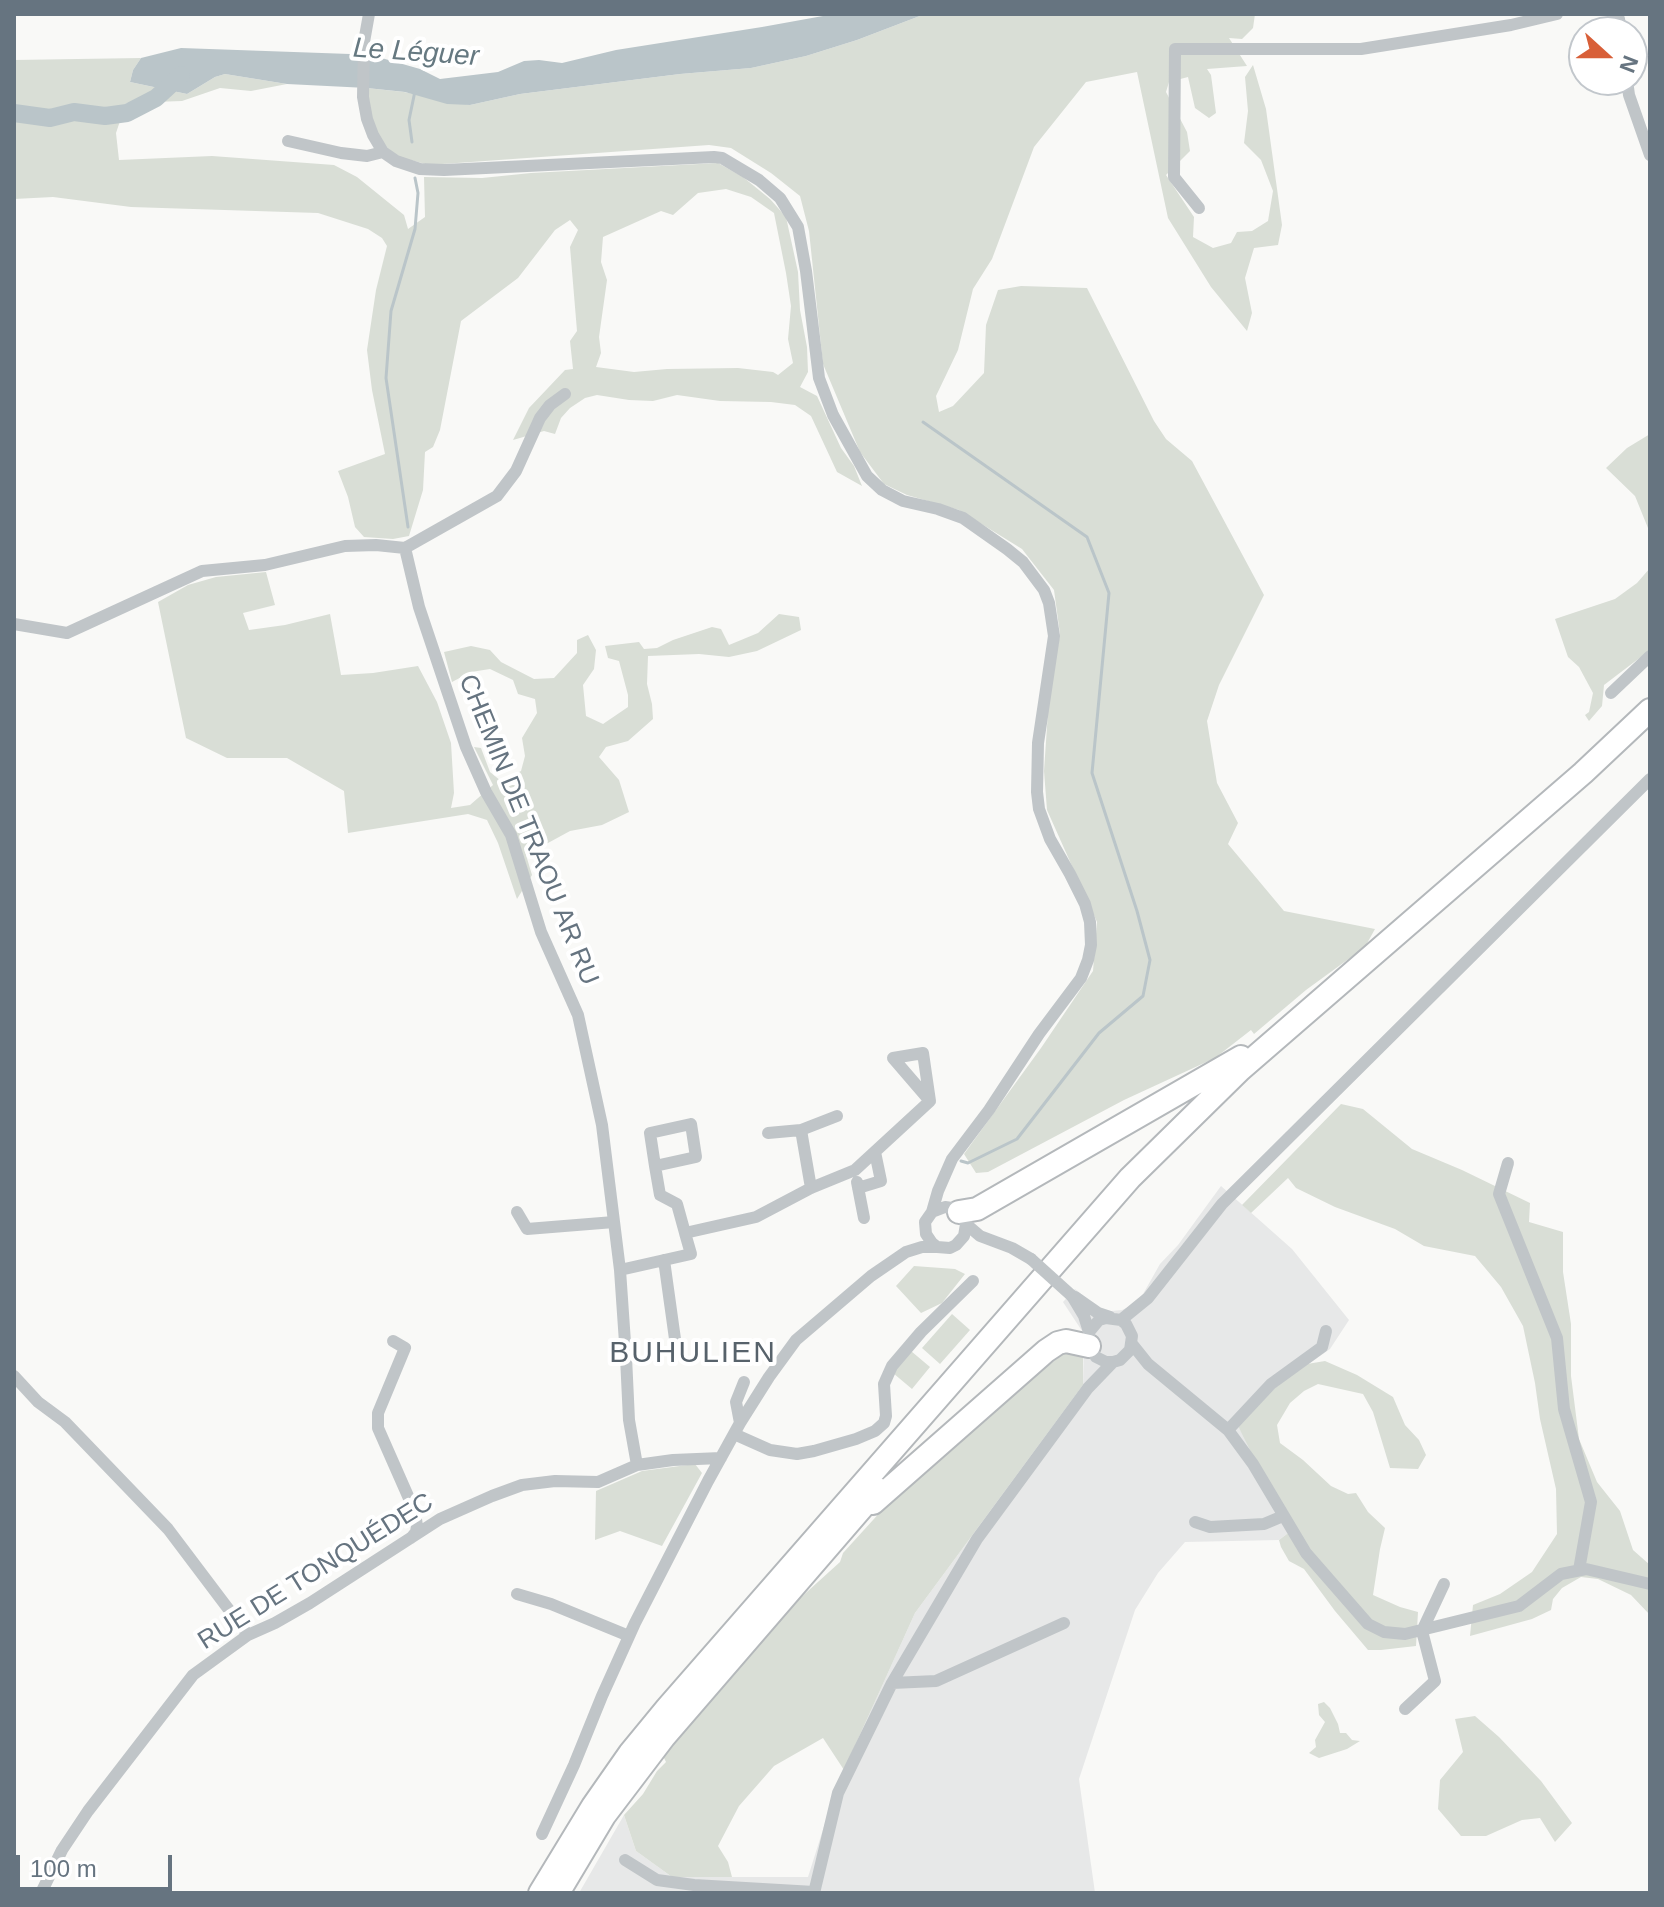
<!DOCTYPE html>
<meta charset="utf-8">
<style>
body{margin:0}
#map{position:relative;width:1664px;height:1907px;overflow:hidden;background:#f9f9f7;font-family:Helvetica,sans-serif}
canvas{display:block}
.frame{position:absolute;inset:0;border:16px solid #667480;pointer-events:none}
.north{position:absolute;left:1568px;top:16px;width:80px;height:80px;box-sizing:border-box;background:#fff;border:2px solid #c2c7cc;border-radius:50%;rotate:111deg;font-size:22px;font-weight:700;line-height:32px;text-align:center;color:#667480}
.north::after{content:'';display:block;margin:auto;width:28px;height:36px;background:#d85f38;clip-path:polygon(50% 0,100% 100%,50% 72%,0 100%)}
.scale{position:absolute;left:16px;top:1855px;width:156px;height:36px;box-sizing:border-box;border:4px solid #667480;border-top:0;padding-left:10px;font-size:24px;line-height:28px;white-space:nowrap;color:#667480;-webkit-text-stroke:6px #fff;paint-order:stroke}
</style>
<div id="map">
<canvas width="1664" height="1907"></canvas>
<div class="frame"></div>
<div class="north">N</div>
<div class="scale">100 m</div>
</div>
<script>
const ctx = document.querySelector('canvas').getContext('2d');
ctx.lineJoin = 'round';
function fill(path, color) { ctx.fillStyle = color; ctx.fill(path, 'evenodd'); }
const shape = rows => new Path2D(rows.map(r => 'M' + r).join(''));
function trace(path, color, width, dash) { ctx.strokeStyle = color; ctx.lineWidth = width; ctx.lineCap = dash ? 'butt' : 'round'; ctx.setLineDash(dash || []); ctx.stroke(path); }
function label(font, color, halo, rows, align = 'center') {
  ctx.font = font + ' Helvetica,sans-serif'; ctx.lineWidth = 8; ctx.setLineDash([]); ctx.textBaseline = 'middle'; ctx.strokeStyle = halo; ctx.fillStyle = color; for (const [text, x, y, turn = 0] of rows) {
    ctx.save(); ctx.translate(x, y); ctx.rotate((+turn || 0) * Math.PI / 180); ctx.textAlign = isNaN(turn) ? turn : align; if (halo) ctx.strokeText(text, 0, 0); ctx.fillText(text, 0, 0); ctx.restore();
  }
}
fill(shape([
 [1221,1186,1292,1249,1349,1320,1330,1349,1276,1387,1238,1426,1297,1526,1279,1540,1185,1542,1158,1573,1135,1610,1079,1779,1095,1893,579,1893,624,1815,636,1851,672,1877,808,1877,837,1785,915,1613,1083,1385,1084,1334,1063,1302,1075,1289,1100,1309,1111,1311,1122,1310,1133,1305,1143,1294,1160,1264,1178,1245]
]), '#e7e8e8');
fill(shape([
 [925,14,1255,14,1253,28,1242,39,1229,38,1247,66,1207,69,1211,75,1216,113,1209,118,1195,108,1188,77,1169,82,1166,92,1187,132,1190,151,1166,175,1194,217,1193,237,1213,248,1231,243,1237,232,1252,231,1268,221,1273,191,1261,160,1244,143,1248,111,1245,77,1253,65,1266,109,1282,225,1278,245,1254,248,1245,278,1252,313,1247,331,1211,287,1168,218,1137,72,1086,82,1034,147,992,259,973,289,958,350,936,396,939,412,953,406,984,373,986,325,998,290,1021,286,1087,288,1154,421,1166,439,1192,461,1264,595,1219,685,1207,721,1217,783,1238,823,1228,844,1284,911,1375,929,1365,947,1306,990,1254,1034,1251,1030,1215,1058,1124,1100,988,1172,976,1173,964,1154,1041,1048,1093,971,1097,922,1047,810,1044,771,1049,697,1060,634,1054,590,1022,549,959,510,907,495,884,484,860,452,823,364,809,231,800,196,771,173,731,148,709,145,429,165,396,156,381,142,374,129,367,88,404,92,470,105,520,94,680,74,751,68,806,56,857,40],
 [141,58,133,70,130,82,187,94,215,77,225,74,287,84,251,91,220,88,182,101,126,103,116,133,119,160,212,156,334,165,357,177,404,215,408,229,425,217,424,177,482,178,531,173,718,163,743,177,770,199,786,217,798,272,800,310,807,347,808,372,800,387,817,396,841,448,854,466,862,486,837,472,811,416,795,405,771,402,720,401,677,395,653,401,629,400,597,395,585,398,570,408,561,418,555,434,544,431,513,440,529,408,565,370,573,369,570,341,577,331,570,247,578,230,570,220,555,230,518,278,461,321,440,430,433,447,425,452,423,490,409,536,393,539,364,537,355,527,348,497,338,471,385,454,372,390,367,350,376,290,387,246,382,238,368,229,318,213,131,207,53,197,14,199,14,60],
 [726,189,751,197,774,213,786,273,791,306,788,339,793,363,778,375,773,372,738,368,667,369,634,372,596,367,601,353,599,337,607,280,601,262,603,237,661,211,673,215,698,193],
 [1650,434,1650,533,1635,496,1606,468,1627,448],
 [1650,568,1650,650,1604,685,1602,706,1589,721,1585,715,1589,712,1593,693,1579,667,1568,657,1555,619,1615,599,1637,583],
 [266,572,275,605,243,613,249,630,285,625,330,614,341,675,373,673,418,666,437,702,451,743,454,793,451,808,470,805,493,785,474,747,481,748,490,772,501,781,521,771,525,756,522,738,537,713,535,699,518,694,513,680,490,669,471,672,452,682,444,652,471,646,490,650,501,662,534,679,554,678,577,653,577,640,588,635,596,650,594,669,583,685,586,716,603,724,628,707,628,695,619,661,608,658,605,646,639,642,644,649,657,648,673,640,712,627,721,629,729,645,758,633,779,614,799,617,801,630,757,651,729,657,699,654,648,656,647,684,652,704,653,719,628,741,606,747,599,757,619,780,629,812,602,825,570,831,526,855,532,875,517,899,498,843,487,820,468,814,348,833,344,791,287,758,227,758,186,738,158,602,188,585,216,577],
 [1341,1104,1363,1109,1412,1149,1462,1170,1530,1203,1529,1222,1563,1232,1563,1272,1571,1324,1571,1376,1579,1439,1597,1482,1620,1511,1633,1550,1650,1565,1650,1615,1631,1595,1598,1579,1581,1577,1562,1588,1553,1599,1551,1610,1532,1619,1470,1636,1473,1605,1500,1594,1532,1572,1557,1534,1556,1489,1540,1419,1535,1383,1523,1326,1501,1287,1475,1256,1424,1246,1395,1229,1335,1207,1296,1188,1288,1178,1251,1213,1242,1205],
 [914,1266,955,1269,965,1274,942,1303,921,1313,896,1286],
 [952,1314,970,1330,940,1364,922,1348],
 [911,1351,930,1367,912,1389,893,1373],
 [1067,1351,1083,1353,1083,1385,915,1613,844,1770,823,1738,774,1766,739,1806,718,1846,728,1862,732,1877,672,1877,636,1851,624,1815,643,1794,657,1771,666,1762,663,1756,718,1690,787,1610,840,1562,843,1553,883,1509,929,1466,1017,1390],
 [1325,1361,1357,1375,1393,1397,1405,1425,1419,1440,1426,1455,1418,1469,1390,1468,1373,1412,1363,1394,1318,1384,1304,1391,1290,1403,1277,1425,1280,1443,1303,1460,1331,1486,1348,1494,1356,1493,1368,1512,1385,1528,1380,1549,1373,1595,1400,1607,1418,1612,1416,1646,1381,1650,1368,1650,1335,1611,1304,1569,1289,1561,1281,1547,1279,1540,1296,1527,1254,1458,1238,1426,1276,1387,1307,1364],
 [695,1464,702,1473,662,1546,620,1531,595,1540,596,1491,642,1471],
 [1324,1702,1330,1708,1338,1724,1340,1733,1346,1733,1352,1740,1360,1741,1347,1749,1319,1758,1309,1753,1316,1747,1315,1740,1325,1722,1319,1715,1318,1704],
 [1475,1716,1499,1737,1541,1781,1572,1823,1555,1842,1540,1818,1522,1820,1486,1836,1461,1836,1438,1809,1440,1780,1463,1752,1455,1719]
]), '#d9ded6');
fill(shape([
 [834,14,925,14,857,40,806,56,751,68,680,74,520,94,470,105,447,104,405,92,367,88,287,84,225,74,215,77,187,94,130,82,133,70,141,58,181,48,350,54,378,57,420,69,440,79,498,72,524,61,539,60,562,63,616,50,762,27]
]), '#bac5c9');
trace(shape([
 [412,142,409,120,415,91],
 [923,422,1087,537,1109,593,1092,773,1137,911,1150,960,1143,996,1099,1033,1017,1139,968,1163,961,1161],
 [408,527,386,378,391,311,415,229,418,193,415,178]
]), '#bac5c9', 3);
trace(shape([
 [14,113,50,118,74,112,105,116,127,113,156,98,181,75]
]), '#bac5c9', 18);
const highway = shape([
 [959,1212,977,1209,1241,1057],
 [873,1503,1046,1351,1058,1343,1066,1341,1089,1346],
 [540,1893,593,1806,630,1753,667,1708,1130,1178,1240,1070,1583,773,1650,710],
 [558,1893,604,1816,664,1737,878,1489]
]);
trace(highway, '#b4b8bb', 26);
trace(shape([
 [369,14,364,42,363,97,367,119,373,135,383,152,396,161,420,169,444,170,714,157,722,158,759,180,780,198,798,227,806,271,819,378,833,415,867,476,882,490,903,501,938,509,963,518,1007,549,1023,562,1044,590,1049,603,1054,636,1038,743,1037,792,1039,809,1050,839,1070,874,1085,904,1090,922,1091,945,1088,960,1081,978,1039,1034,989,1110,952,1159,938,1191,932,1212],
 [1615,14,1619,19,1621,32],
 [1627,80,1629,95,1650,155],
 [288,141,341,153,367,156,383,152],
 [1199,208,1174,177,1175,49,1361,49,1511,25,1557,14],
 [405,548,419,607,466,747,486,792,511,835,541,932,578,1015,602,1125,620,1270,626,1357,629,1420,637,1465],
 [405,548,497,496,516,471,540,418,550,405,565,394],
 [14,624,67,633,202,571,265,565,345,546,376,545,405,548],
 [1611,693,1650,656],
 [801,1130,811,1188],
 [768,1133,801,1130,837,1116],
 [1508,1163,1499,1194,1557,1338,1564,1409,1591,1502,1579,1570],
 [655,1166,696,1157,691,1124,650,1133,655,1166,660,1195,677,1204,685,1233],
 [857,1182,864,1218],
 [858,1188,881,1181,875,1152],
 [517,1212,527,1229,614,1222],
 [966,1224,964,1236,956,1245,950,1248,937,1247,932,1243,926,1234,925,1222,932,1212,945,1207,952,1208,959,1212,966,1224,980,1236,1012,1248,1031,1259],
 [664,1260,675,1339],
 [620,1270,691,1254,685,1233,756,1217,811,1188,855,1170,930,1101,893,1058,923,1053,930,1101],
 [1072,1296,1084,1316,1089,1332,1089,1346,1096,1357,1106,1362,1113,1362,1120,1360,1130,1350,1132,1336,1126,1324,1121,1320,1106,1318,1099,1320,1089,1332],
 [1075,1297,1098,1313,1110,1317],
 [1121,1320,1148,1298,1222,1204,1650,779],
 [393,1341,405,1348,378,1413,378,1428,415,1512,417,1526,416,1532,411,1538],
 [1132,1344,1148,1364,1228,1430,1253,1464,1306,1553,1368,1624,1384,1632,1405,1634,1519,1606,1561,1574,1586,1569,1650,1584],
 [14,1376,38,1402,65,1422,168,1529,248,1635],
 [740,1423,736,1402,744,1382],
 [1228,1430,1271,1384,1322,1347,1326,1331],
 [734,1434,770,1450,797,1454,814,1451,856,1439,875,1431,884,1423,886,1416,884,1384,892,1366,921,1332,973,1281],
 [1195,1522,1210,1527,1264,1524,1283,1516],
 [517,1594,551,1604,629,1636],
 [892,1683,936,1681,1064,1623],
 [1405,1709,1435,1681,1422,1631,1444,1584],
 [542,1834,574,1765,602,1696,635,1623,708,1481,740,1423,769,1377,796,1340,871,1276,906,1252,922,1247,937,1247],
 [625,1860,657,1880,694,1885,814,1892],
 [41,1893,62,1850,88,1811,193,1675,248,1635,275,1623,310,1603,440,1519,492,1496,522,1485,555,1481,598,1482,637,1465,673,1460,721,1458],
 [814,1893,838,1793,892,1683,977,1539,1088,1388,1113,1362]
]), '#c0c5c8', 12);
trace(highway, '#fff', 22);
trace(shape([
 [1031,1259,1072,1296]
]), '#c0c5c8', 12);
label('26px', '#667480', '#fff', [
 ["CHEMIN DE TRAOU AR RU",528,830,68],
 ["RUE DE TONQUÉDEC",316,1572,-32]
]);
label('italic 28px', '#667981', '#fff', [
 ["Le Léguer",416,53,4]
]);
ctx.letterSpacing = '2px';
label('30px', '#57626b', '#fff', [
 ["BUHULIEN",693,1354]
]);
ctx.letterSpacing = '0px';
</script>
